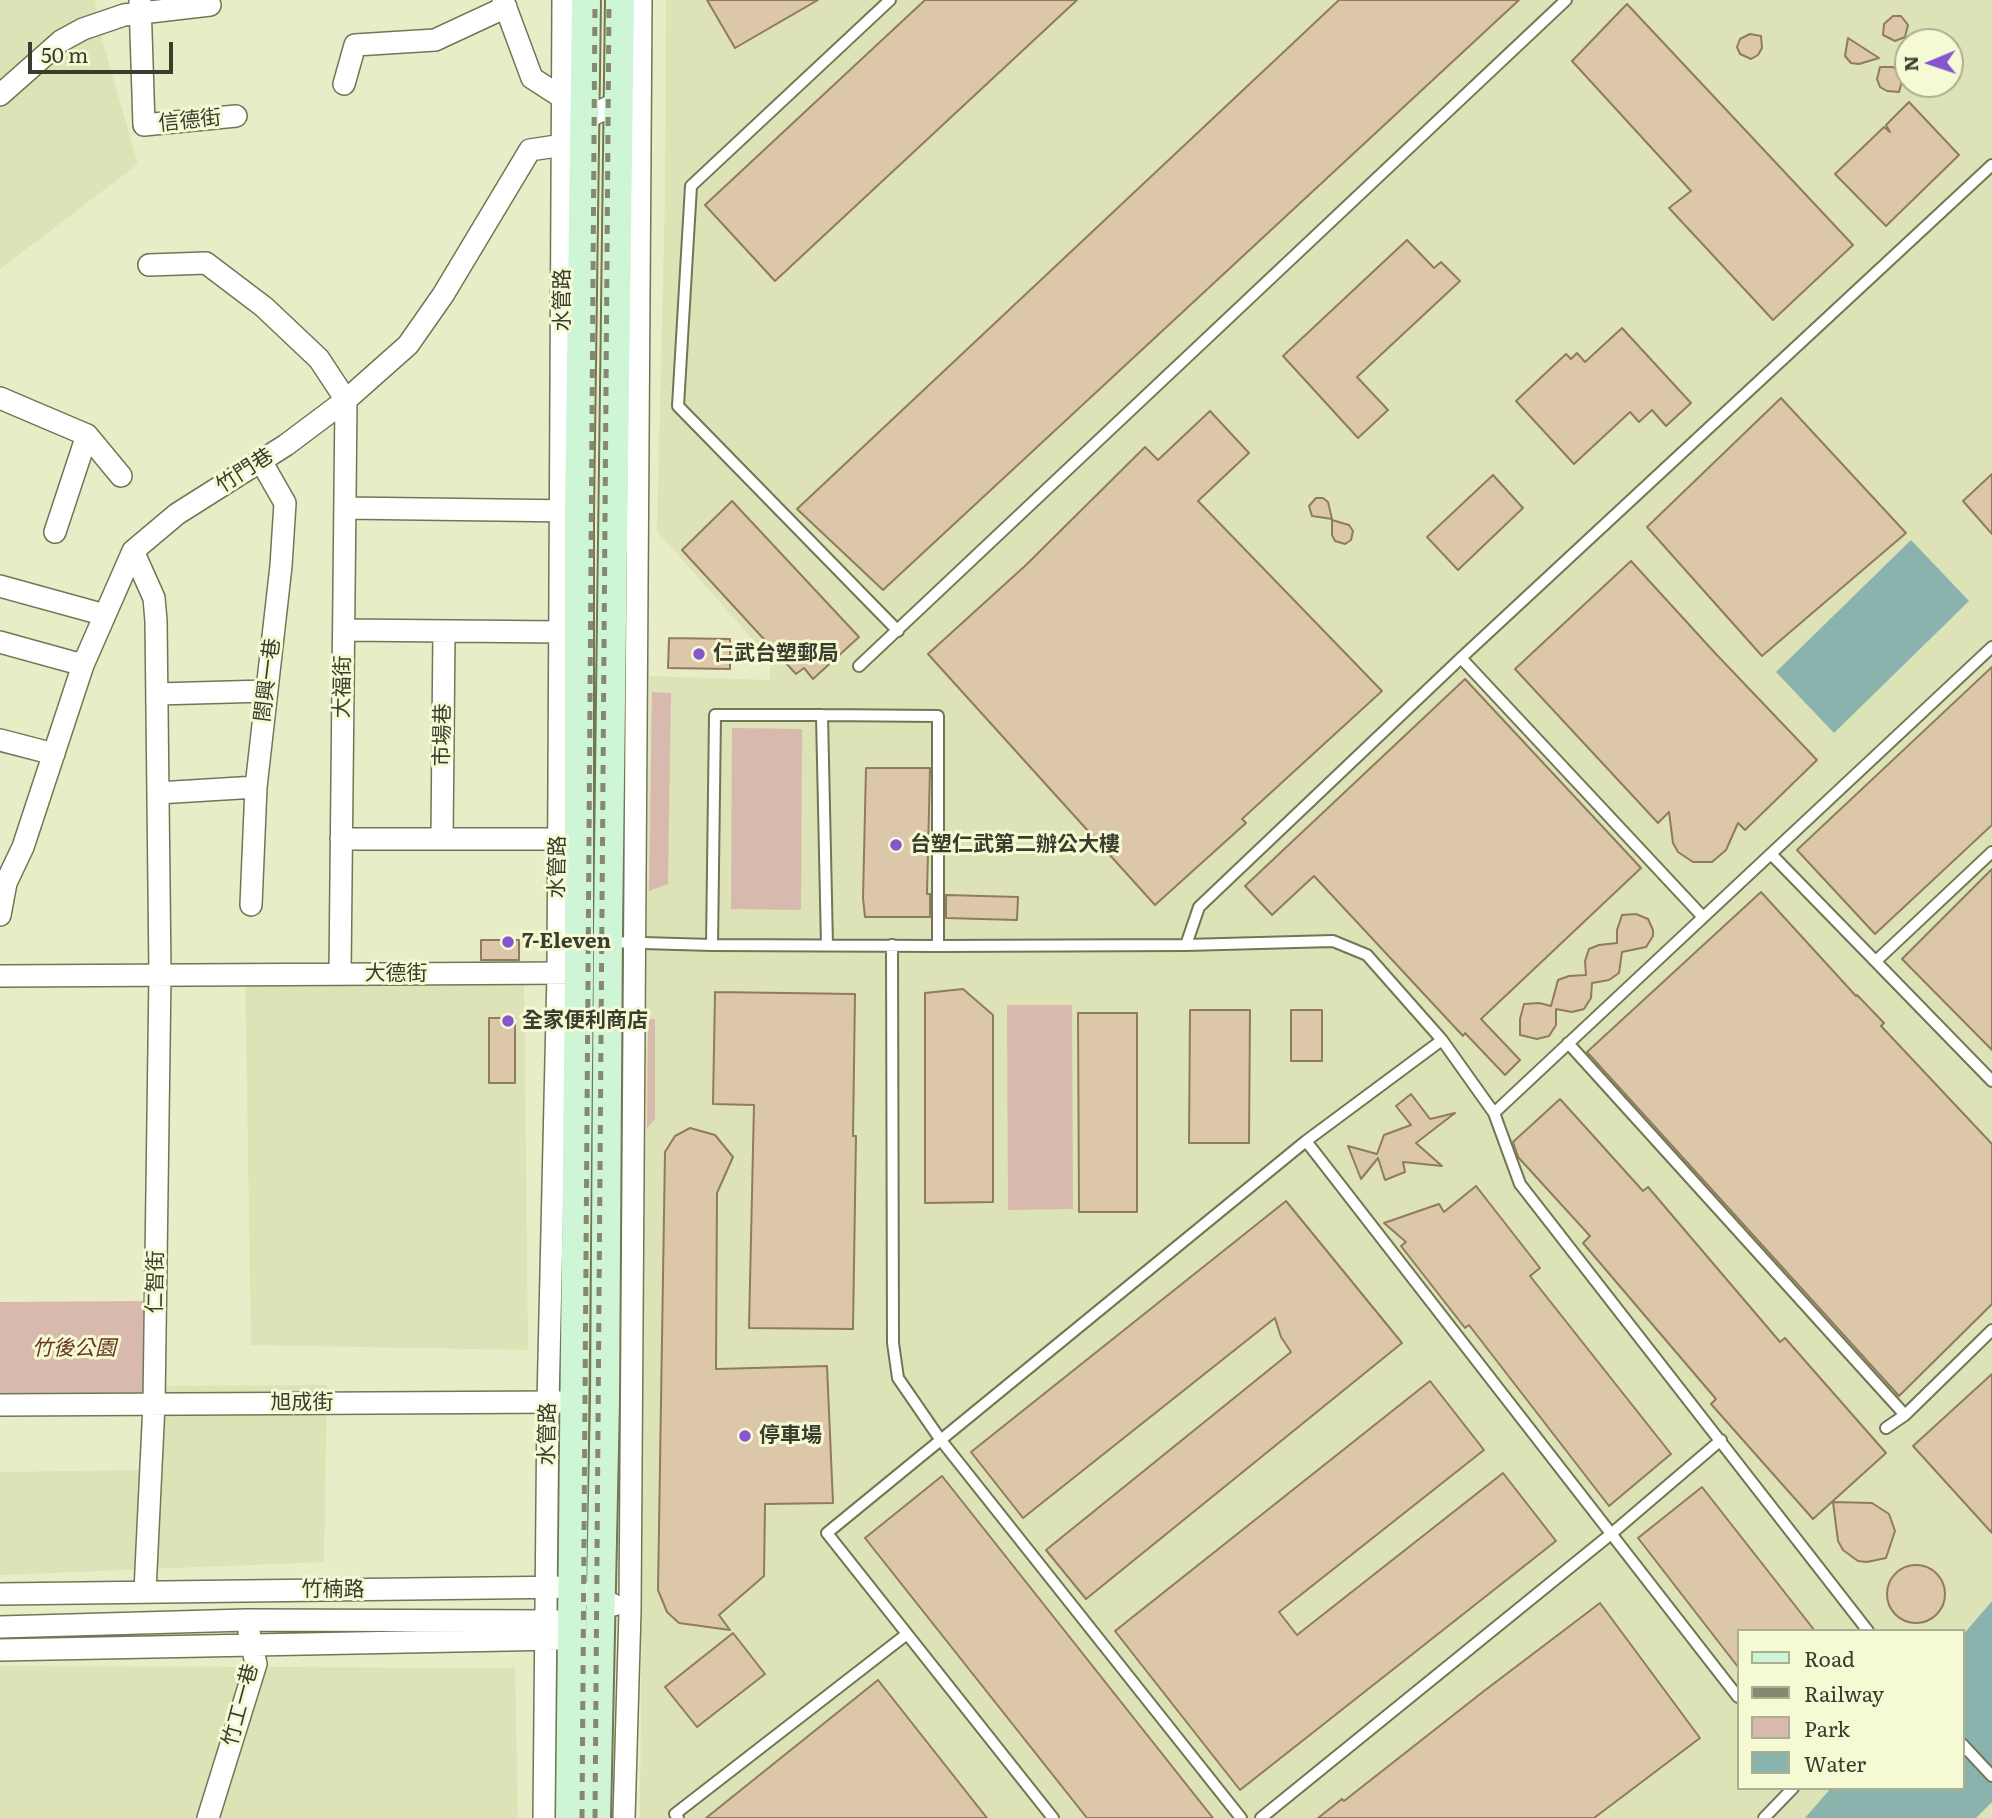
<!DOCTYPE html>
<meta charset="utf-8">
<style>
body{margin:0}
#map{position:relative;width:1992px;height:1818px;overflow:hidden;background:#e8edc7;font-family:Literata,serif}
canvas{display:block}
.legend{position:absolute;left:1737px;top:1629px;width:228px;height:161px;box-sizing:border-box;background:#f6fad4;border:2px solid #abae91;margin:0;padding:9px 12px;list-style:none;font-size:21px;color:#3a3c2d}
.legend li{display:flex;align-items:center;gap:14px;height:35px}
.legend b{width:35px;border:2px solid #abae91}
.north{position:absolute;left:1894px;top:28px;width:70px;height:70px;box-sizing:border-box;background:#f6fad4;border:2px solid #abae91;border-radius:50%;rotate:268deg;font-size:19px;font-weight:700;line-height:28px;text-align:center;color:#3a3c2d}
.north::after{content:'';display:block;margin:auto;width:24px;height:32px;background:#8656cf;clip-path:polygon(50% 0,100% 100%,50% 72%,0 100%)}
.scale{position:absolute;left:28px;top:42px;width:145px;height:32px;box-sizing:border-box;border:4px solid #3a3c2d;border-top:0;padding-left:9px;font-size:21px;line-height:24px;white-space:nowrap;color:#3a3c2d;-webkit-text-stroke:5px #f6fad4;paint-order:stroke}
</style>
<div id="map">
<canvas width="1992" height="1818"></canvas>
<ul class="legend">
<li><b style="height:9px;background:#cff5d7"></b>Road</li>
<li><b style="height:9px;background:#868970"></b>Railway</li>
<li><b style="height:19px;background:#d8b9ad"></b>Park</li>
<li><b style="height:19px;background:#89b3ac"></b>Water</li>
</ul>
<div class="north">N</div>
<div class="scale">50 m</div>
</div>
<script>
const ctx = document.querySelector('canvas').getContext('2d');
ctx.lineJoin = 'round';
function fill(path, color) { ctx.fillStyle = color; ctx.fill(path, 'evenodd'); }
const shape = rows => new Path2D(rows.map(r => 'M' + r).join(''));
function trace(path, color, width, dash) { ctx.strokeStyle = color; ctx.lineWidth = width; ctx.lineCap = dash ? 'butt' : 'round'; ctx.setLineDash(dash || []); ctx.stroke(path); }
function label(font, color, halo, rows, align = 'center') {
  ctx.font = font + ' Literata,"Noto Sans TC",serif'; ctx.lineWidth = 6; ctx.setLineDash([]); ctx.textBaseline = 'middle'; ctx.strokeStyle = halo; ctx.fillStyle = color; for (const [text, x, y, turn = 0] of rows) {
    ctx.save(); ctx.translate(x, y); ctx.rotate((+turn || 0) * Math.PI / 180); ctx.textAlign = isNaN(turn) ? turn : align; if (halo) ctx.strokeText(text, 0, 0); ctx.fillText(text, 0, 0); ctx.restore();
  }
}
fill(shape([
 [0,0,95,0,99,29,138,164,0,269],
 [666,0,1992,0,1992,1818,640,1818,649,676,770,680,770,659,657,531,665,196],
 [1908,42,1950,42,1950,84,1908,84],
 [1738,1631,1962,1631,1962,1788,1738,1788],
 [245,966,524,966,528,1350,251,1345],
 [327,1385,324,1562,0,1575,0,1472,143,1470,145,1386],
 [0,1666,515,1668,518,1818,0,1818]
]), '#dde3b6');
fill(shape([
 [652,692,671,693,668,884,649,891],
 [732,728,802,729,801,910,731,909],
 [1007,1005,1072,1005,1073,1209,1008,1210],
 [648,1019,655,1019,655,1119,647,1128],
 [148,1301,148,1397,0,1398,0,1302]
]), '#d8b9ad');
fill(shape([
 [1911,540,1969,601,1834,733,1776,672],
 [1992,1601,1992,1802,1976,1818,1805,1818,1831,1788,1962,1788,1962,1636]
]), '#89b3ac');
const building = shape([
 [707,0,818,0,735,48,707,0],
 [925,0,1077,0,775,281,705,205,925,0],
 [1339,0,1519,0,883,590,797,509,1339,0],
 [1627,4,1853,245,1773,320,1669,208,1691,191,1572,61,1627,4],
 [1893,16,1901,16,1908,25,1905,37,1895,41,1883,35,1884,24,1893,16],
 [1750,34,1761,36,1762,48,1758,55,1751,59,1740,54,1737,47,1740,39,1750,34],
 [1848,38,1879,58,1859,64,1851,63,1845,56,1848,38],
 [1880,67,1893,67,1898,70,1902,81,1899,92,1887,91,1880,87,1877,79,1880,67],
 [1909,102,1959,155,1886,226,1835,174,1884,127,1890,132,1886,125,1909,102],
 [1407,240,1434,268,1441,262,1460,281,1357,377,1388,410,1358,438,1283,356,1407,240],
 [1622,328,1691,403,1666,426,1652,410,1639,422,1630,412,1574,464,1516,401,1566,354,1571,359,1577,353,1585,362,1622,328],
 [1781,398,1906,533,1762,656,1647,527,1781,398],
 [1210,411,1249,453,1198,501,1382,691,1242,819,1246,823,1155,905,928,654,1026,565,1145,447,1158,460,1210,411],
 [1992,474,1992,534,1963,501,1992,474],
 [1493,475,1523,508,1458,570,1427,537,1493,475],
 [1316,498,1323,498,1328,502,1332,519,1312,516,1309,506,1316,498],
 [732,501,859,637,813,679,804,668,796,674,682,550,732,501],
 [1332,520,1349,525,1353,531,1351,540,1345,544,1335,541,1332,535,1332,520],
 [1631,561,1715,653,1817,760,1745,830,1738,823,1726,850,1712,862,1693,862,1678,852,1673,843,1669,812,1658,823,1515,669,1631,561],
 [669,638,730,639,730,669,668,668,669,638],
 [1992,667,1992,825,1875,934,1797,850,1992,667],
 [1465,679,1641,868,1481,1019,1520,1060,1505,1075,1465,1033,1463,1036,1314,876,1272,915,1245,886,1465,679],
 [866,768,930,768,927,894,930,894,930,917,865,917,863,898,866,768],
 [1992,869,1992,1050,1902,959,1992,869],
 [1761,892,1856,996,1857,995,1884,1023,1881,1026,1992,1144,1992,1304,1899,1396,1587,1052,1761,892],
 [946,895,1018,897,1017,920,946,918,946,895],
 [1636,914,1648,919,1653,930,1653,936,1646,947,1622,952,1619,973,1609,980,1592,983,1591,998,1584,1009,1572,1012,1556,1009,1556,1025,1549,1036,1537,1039,1520,1035,1520,1019,1524,1004,1539,1003,1551,1006,1558,980,1569,976,1586,975,1585,961,1589,949,1599,945,1617,943,1617,930,1622,915,1636,914],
 [481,940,519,940,519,960,481,960,481,940],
 [963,989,993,1015,993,1202,925,1203,925,993,963,989],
 [715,992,855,994,853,1136,856,1136,853,1329,749,1328,754,1105,713,1104,715,992],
 [1190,1010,1250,1010,1249,1143,1189,1143,1190,1010],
 [1291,1010,1322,1010,1322,1061,1291,1061,1291,1010],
 [1078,1013,1137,1013,1137,1212,1079,1212,1078,1013],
 [489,1018,515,1018,515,1083,489,1083,489,1018],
 [1411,1094,1430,1119,1455,1113,1416,1143,1442,1166,1403,1162,1405,1172,1385,1180,1378,1158,1361,1179,1348,1146,1377,1154,1384,1135,1411,1125,1396,1106,1411,1094],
 [1560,1099,1643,1191,1648,1187,1780,1342,1785,1338,1886,1453,1813,1519,1711,1404,1716,1399,1583,1243,1590,1236,1518,1157,1513,1142,1560,1099],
 [690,1128,715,1135,733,1157,717,1193,716,1369,827,1366,833,1503,765,1504,764,1576,719,1615,730,1630,679,1623,667,1612,658,1590,665,1152,675,1136,690,1128],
 [1476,1186,1540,1268,1530,1276,1671,1454,1609,1506,1469,1325,1465,1328,1401,1246,1406,1242,1384,1223,1439,1204,1444,1212,1476,1186],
 [1286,1201,1402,1343,1086,1599,1046,1550,1291,1352,1281,1337,1275,1318,1023,1518,971,1452,1286,1201],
 [1992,1374,1992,1533,1913,1446,1992,1374],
 [1430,1381,1484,1450,1279,1612,1297,1635,1503,1473,1556,1541,1240,1790,1115,1631,1430,1381],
 [942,1476,1213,1818,1087,1818,865,1538,942,1476],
 [1702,1487,1815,1631,1738,1631,1738,1667,1638,1538,1702,1487],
 [1833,1502,1872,1503,1889,1514,1895,1531,1886,1558,1867,1562,1858,1561,1843,1550,1838,1541,1833,1502],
 '1887 1594a29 29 0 1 1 58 0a29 29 0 1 1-58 0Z',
 [1600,1603,1700,1738,1594,1818,1318,1818,1342,1799,1344,1801,1484,1691,1600,1603],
 [733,1633,765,1674,697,1727,665,1687,733,1633],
 [878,1680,987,1818,706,1818,878,1680]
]);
fill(building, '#dcc8a9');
trace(building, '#8f7b5d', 2);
const lane = shape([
 [890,0,691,186,678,406,898,631],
 [1461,658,1703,917],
 [859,666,1566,0],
 [822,715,827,945],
 [1772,855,1992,1081],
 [608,942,712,945,938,946,1186,945,1333,941,1367,955,1442,1040,1494,1113,1520,1184,1868,1631],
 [712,945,715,715,822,715,938,716,938,946],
 [892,945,893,1343,898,1378,940,1439,1241,1818],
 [1186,945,1199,907,1461,658,1992,165],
 [1876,961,1992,852],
 [1568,1043,1905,1415],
 [1494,1113,1992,647],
 [1306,1141,1738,1697],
 [1886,1428,1905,1415,1992,1330],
 [1962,1744,1992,1776],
 [678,1818,675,1814,907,1634],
 [1053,1818,827,1533,1306,1141,1442,1040],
 [1261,1818,1611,1534,1721,1440],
 [1764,1818,1793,1788]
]);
const street = shape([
 [503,0,532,78,563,98,570,105],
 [140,2,144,125,236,116],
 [344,84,355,45,435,40,506,7],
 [0,95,61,41,83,29,124,15,210,5],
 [149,265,206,263,264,307,319,359,346,400,340,974],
 [0,398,87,435,121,476],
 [345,508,573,511],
 [55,532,87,435],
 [133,551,154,598,156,621,160,974,154,1404,145,1591],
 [0,586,105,615],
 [344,630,561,632],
 [0,642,83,665],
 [157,694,266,691],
 [0,740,54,754],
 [158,793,256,787],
 [341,839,559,839],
 [442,839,444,631],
 [0,891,6,883,23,847,83,665,133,551,177,514,286,445,346,400,408,345,443,295,530,150,563,145,584,119,619,102,631,100],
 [251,905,256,787,281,566,285,503,261,461],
 [0,915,6,883],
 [0,976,572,973],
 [0,1405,561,1402],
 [0,1594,571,1587,614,1605],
 [0,1627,246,1620,558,1621],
 [0,1650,558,1639],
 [208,1818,256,1664,249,1632],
 [544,1818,548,1402,558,973,563,0],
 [624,1818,630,1611,641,0]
]);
const secondary = shape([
 [570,1818,579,973,579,511,586,0],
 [596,1818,605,1401,608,929,620,0]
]);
trace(lane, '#727654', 14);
trace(street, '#727654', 24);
trace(secondary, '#727654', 32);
trace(lane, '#fff', 10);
trace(street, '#fff', 21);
trace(secondary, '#cff5d7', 28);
trace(shape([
 [582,1818,595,0],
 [595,1818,609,0]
]), '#868970', 5, [9, 9]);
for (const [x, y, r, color] of [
 [699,654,7,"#8656cf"],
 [896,845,7,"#8656cf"],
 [508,942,7,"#8656cf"],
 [508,1021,7,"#8656cf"],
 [745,1436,7,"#8656cf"]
]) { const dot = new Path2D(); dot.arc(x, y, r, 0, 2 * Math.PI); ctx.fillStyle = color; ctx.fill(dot); trace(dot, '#f6fad4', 2.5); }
label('21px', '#3a3c2d', '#f6fad4', [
 ["信德街",190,121,-6],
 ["水管路",563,300,-90],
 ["竹門巷",245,471,-33],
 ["閤興一巷",268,680,-83],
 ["大福街",343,687,-89],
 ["市場巷",443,735,-89],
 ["水管路",558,867,-89],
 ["大德街",396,974],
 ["仁智街",156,1282,-89],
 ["旭成街",302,1403],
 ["水管路",548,1434,-89],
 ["竹楠路",333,1590],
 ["竹工一巷",241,1705,-75]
]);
label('bold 21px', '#3a3c2d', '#f6fad4', [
 ["仁武台塑郵局",713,654],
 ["台塑仁武第二辦公大樓",910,845],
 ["7-Eleven",522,942],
 ["全家便利商店",522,1021],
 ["停車場",759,1436]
], 'left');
label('italic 21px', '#65351f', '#f6fad4', [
 ["竹後公園",74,1349]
]);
</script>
